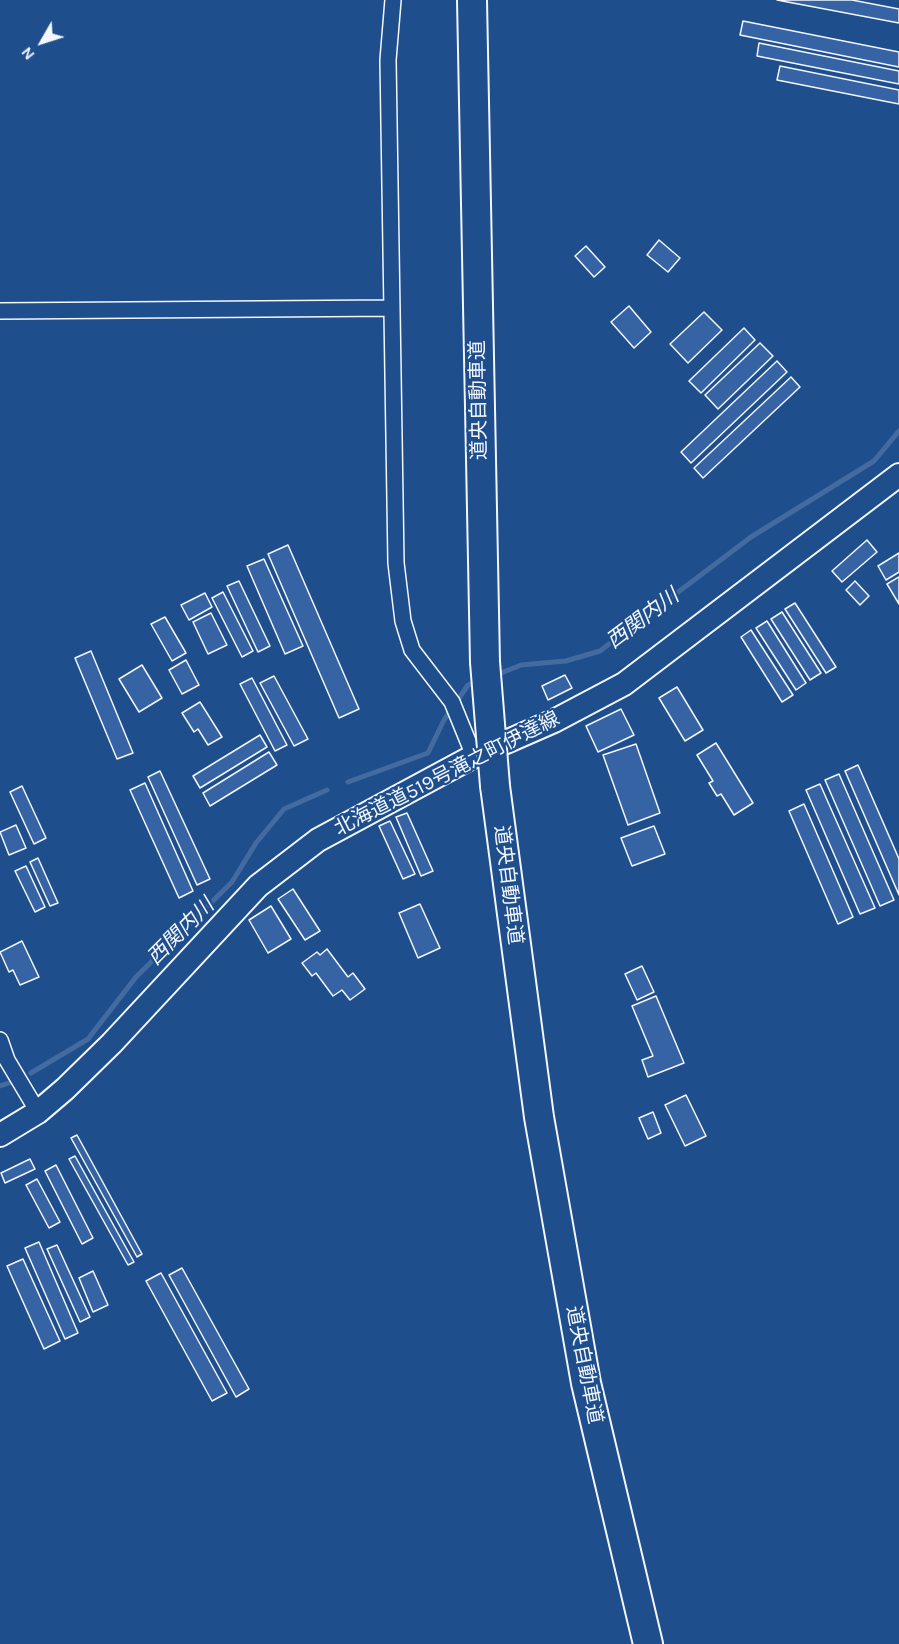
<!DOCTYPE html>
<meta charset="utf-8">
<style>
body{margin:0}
#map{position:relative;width:899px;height:1644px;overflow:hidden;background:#1f4e8c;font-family:Karla,sans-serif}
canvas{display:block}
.north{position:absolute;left:12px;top:12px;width:60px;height:60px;-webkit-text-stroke:4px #1f4e8c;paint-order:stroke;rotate:231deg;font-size:16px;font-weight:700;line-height:24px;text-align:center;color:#f2f6ff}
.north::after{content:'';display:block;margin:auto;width:21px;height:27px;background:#f2f6ff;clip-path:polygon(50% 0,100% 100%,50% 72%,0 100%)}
</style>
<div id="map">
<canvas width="899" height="1644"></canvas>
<div class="north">N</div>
</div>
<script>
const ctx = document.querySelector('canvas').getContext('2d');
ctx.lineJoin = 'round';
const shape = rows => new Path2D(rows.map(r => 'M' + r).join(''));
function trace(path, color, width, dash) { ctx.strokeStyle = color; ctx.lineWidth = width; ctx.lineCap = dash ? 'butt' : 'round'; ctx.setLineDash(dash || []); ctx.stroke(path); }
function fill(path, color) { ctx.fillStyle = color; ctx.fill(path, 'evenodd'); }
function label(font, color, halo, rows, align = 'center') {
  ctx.font = font + ' Karla,"Noto Sans JP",sans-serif'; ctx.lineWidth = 4.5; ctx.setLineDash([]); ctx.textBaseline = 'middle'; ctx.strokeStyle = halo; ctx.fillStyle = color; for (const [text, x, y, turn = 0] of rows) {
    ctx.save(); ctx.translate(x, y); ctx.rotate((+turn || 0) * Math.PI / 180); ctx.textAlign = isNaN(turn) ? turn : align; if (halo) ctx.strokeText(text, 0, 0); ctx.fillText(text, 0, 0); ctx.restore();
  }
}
trace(shape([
 [496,675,521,665,566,661,600,651,751,537,874,461,899,431],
 [348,782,428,753,444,720,468,685,479,681],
 [31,1073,88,1039,136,977,232,882,256,843,284,809,327,790],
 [0,1086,9,1083]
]), '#446ba0', 5);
const building = shape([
 [777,0,852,0,899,9,899,23,777,0],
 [743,21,899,52,899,67,740,35,743,21],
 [759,43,899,71,899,84,757,56,759,43],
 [780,66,899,90,899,104,777,80,780,66],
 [659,240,680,258,668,272,647,255,659,240],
 [586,246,605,267,594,277,575,256,586,246],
 [629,306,651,332,634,348,611,322,629,306],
 [704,312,722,330,688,363,670,344,704,312],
 [744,328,755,340,701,393,689,381,744,328],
 [760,343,773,356,718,409,705,395,760,343],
 [777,361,787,372,691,463,681,452,777,361],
 [791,377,800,387,703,478,694,468,791,377],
 [867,540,877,552,842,582,832,571,867,540],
 [288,545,359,709,339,718,268,554,288,545],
 [899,553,899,572,886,580,878,566,899,553],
 [264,559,303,646,285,654,247,566,264,559],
 [899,577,899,604,887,584,899,577],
 [239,581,270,646,258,652,227,586,239,581],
 [855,581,869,596,860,605,846,590,855,581],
 [223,592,253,651,242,657,212,598,223,592],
 [205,593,212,607,189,620,181,605,205,593],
 [795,603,836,667,826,673,785,609,795,603],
 [782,612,821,673,810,680,771,619,782,612],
 [211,613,227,645,208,654,193,622,211,613],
 [165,617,186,653,172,661,151,624,165,617],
 [767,621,806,683,796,690,756,628,767,621],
 [751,630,793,695,782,702,741,637,751,630],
 [91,651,133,753,117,759,75,658,91,651],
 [186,660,199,685,182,694,169,670,186,660],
 [142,665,162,698,139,712,119,679,142,665],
 [565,675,572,688,548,700,542,686,565,675],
 [274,676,308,739,294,746,260,683,274,676],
 [252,678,287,745,275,751,240,684,252,678],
 [677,687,703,730,685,741,659,698,677,687],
 [200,702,222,737,208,745,198,729,194,732,182,713,200,702],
 [621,709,634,735,598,752,586,726,621,709],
 [260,735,267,747,200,788,193,776,260,735],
 [716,743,753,803,734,815,721,794,717,796,709,783,713,781,697,755,716,743],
 [636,744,660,813,628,825,603,755,636,744],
 [269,752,277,765,210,806,203,793,269,752],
 [858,765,899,859,899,895,845,771,858,765],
 [160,771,210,879,197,885,148,777,160,771],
 [839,774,894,900,880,906,825,780,839,774],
 [145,783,193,891,179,898,130,790,145,783],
 [820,784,875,908,860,914,806,790,820,784],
 [22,786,46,838,34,844,10,792,22,786],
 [804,804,853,917,838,924,789,811,804,804],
 [407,813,433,871,421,876,396,817,407,813],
 [390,821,415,874,403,879,379,826,390,821],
 [16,825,26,848,9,855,0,832,16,825],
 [654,826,665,854,632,866,621,838,654,826],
 [38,858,58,903,50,906,30,862,38,858],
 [26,866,45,907,35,912,15,871,26,866],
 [293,889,320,931,305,940,278,899,293,889],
 [420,904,440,948,418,958,399,913,420,904],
 [271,906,291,939,268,953,249,920,271,906],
 [22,941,39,977,20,985,13,970,9,972,0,952,22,941],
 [327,949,348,977,353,973,365,989,350,1000,342,990,333,996,316,973,312,976,302,963,317,952,320,955,327,949],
 [642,966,654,992,637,1000,625,974,642,966],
 [656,996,684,1063,648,1077,642,1060,653,1056,632,1006,656,996],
 [686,1095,706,1136,685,1146,665,1105,686,1095],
 [653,1112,661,1133,648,1139,639,1118,653,1112],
 [77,1135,142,1254,137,1257,71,1138,77,1135],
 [75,1156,134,1262,128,1265,69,1159,75,1156],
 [30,1159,35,1169,5,1183,1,1173,30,1159],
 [56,1165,93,1238,82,1244,45,1171,56,1165],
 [37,1179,60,1222,49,1228,26,1185,37,1179],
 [39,1242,78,1333,65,1339,25,1248,39,1242],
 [57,1245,90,1317,80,1322,47,1249,57,1245],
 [23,1259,60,1341,44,1349,7,1266,23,1259],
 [182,1268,249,1389,236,1397,169,1275,182,1268],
 [93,1271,108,1305,93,1312,79,1278,93,1271],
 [161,1273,227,1393,212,1401,146,1281,161,1273]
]);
fill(building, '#3563a3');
trace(building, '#f2f6ff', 1.5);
const street = shape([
 [393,0,388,60,396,563,403,621,412,650,452,702,474,756],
 [0,311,392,308],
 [0,1040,7,1060,38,1112]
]);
const secondary = shape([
 [0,1135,38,1112,65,1089,112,1043,258,886,318,840,474,756,554,721,624,684,899,475]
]);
const highway = shape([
 [472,0,485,662],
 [495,786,539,1117,586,1383,648,1644]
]);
trace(street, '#f2f6ff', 18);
trace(secondary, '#f2f6ff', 26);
trace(highway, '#f2f6ff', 32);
trace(street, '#1f4e8c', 15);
trace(secondary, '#1f4e8c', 22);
trace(highway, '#1f4e8c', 28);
const highwayBridge = shape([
 [485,662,495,786]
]);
trace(highwayBridge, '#f2f6ff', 32, []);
trace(highwayBridge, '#1f4e8c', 28);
label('20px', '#f2f6ff', '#1f4e8c', [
 ["道央自動車道",479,400,-91],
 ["北海道道519号滝之町伊達線",447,774,-27],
 ["道央自動車道",508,885,83],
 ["道央自動車道",584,1365,79]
]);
label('italic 21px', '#f2f6ff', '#1f4e8c', [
 ["西関内川",643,619,-37],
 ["西関内川",181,932,-45]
]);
</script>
